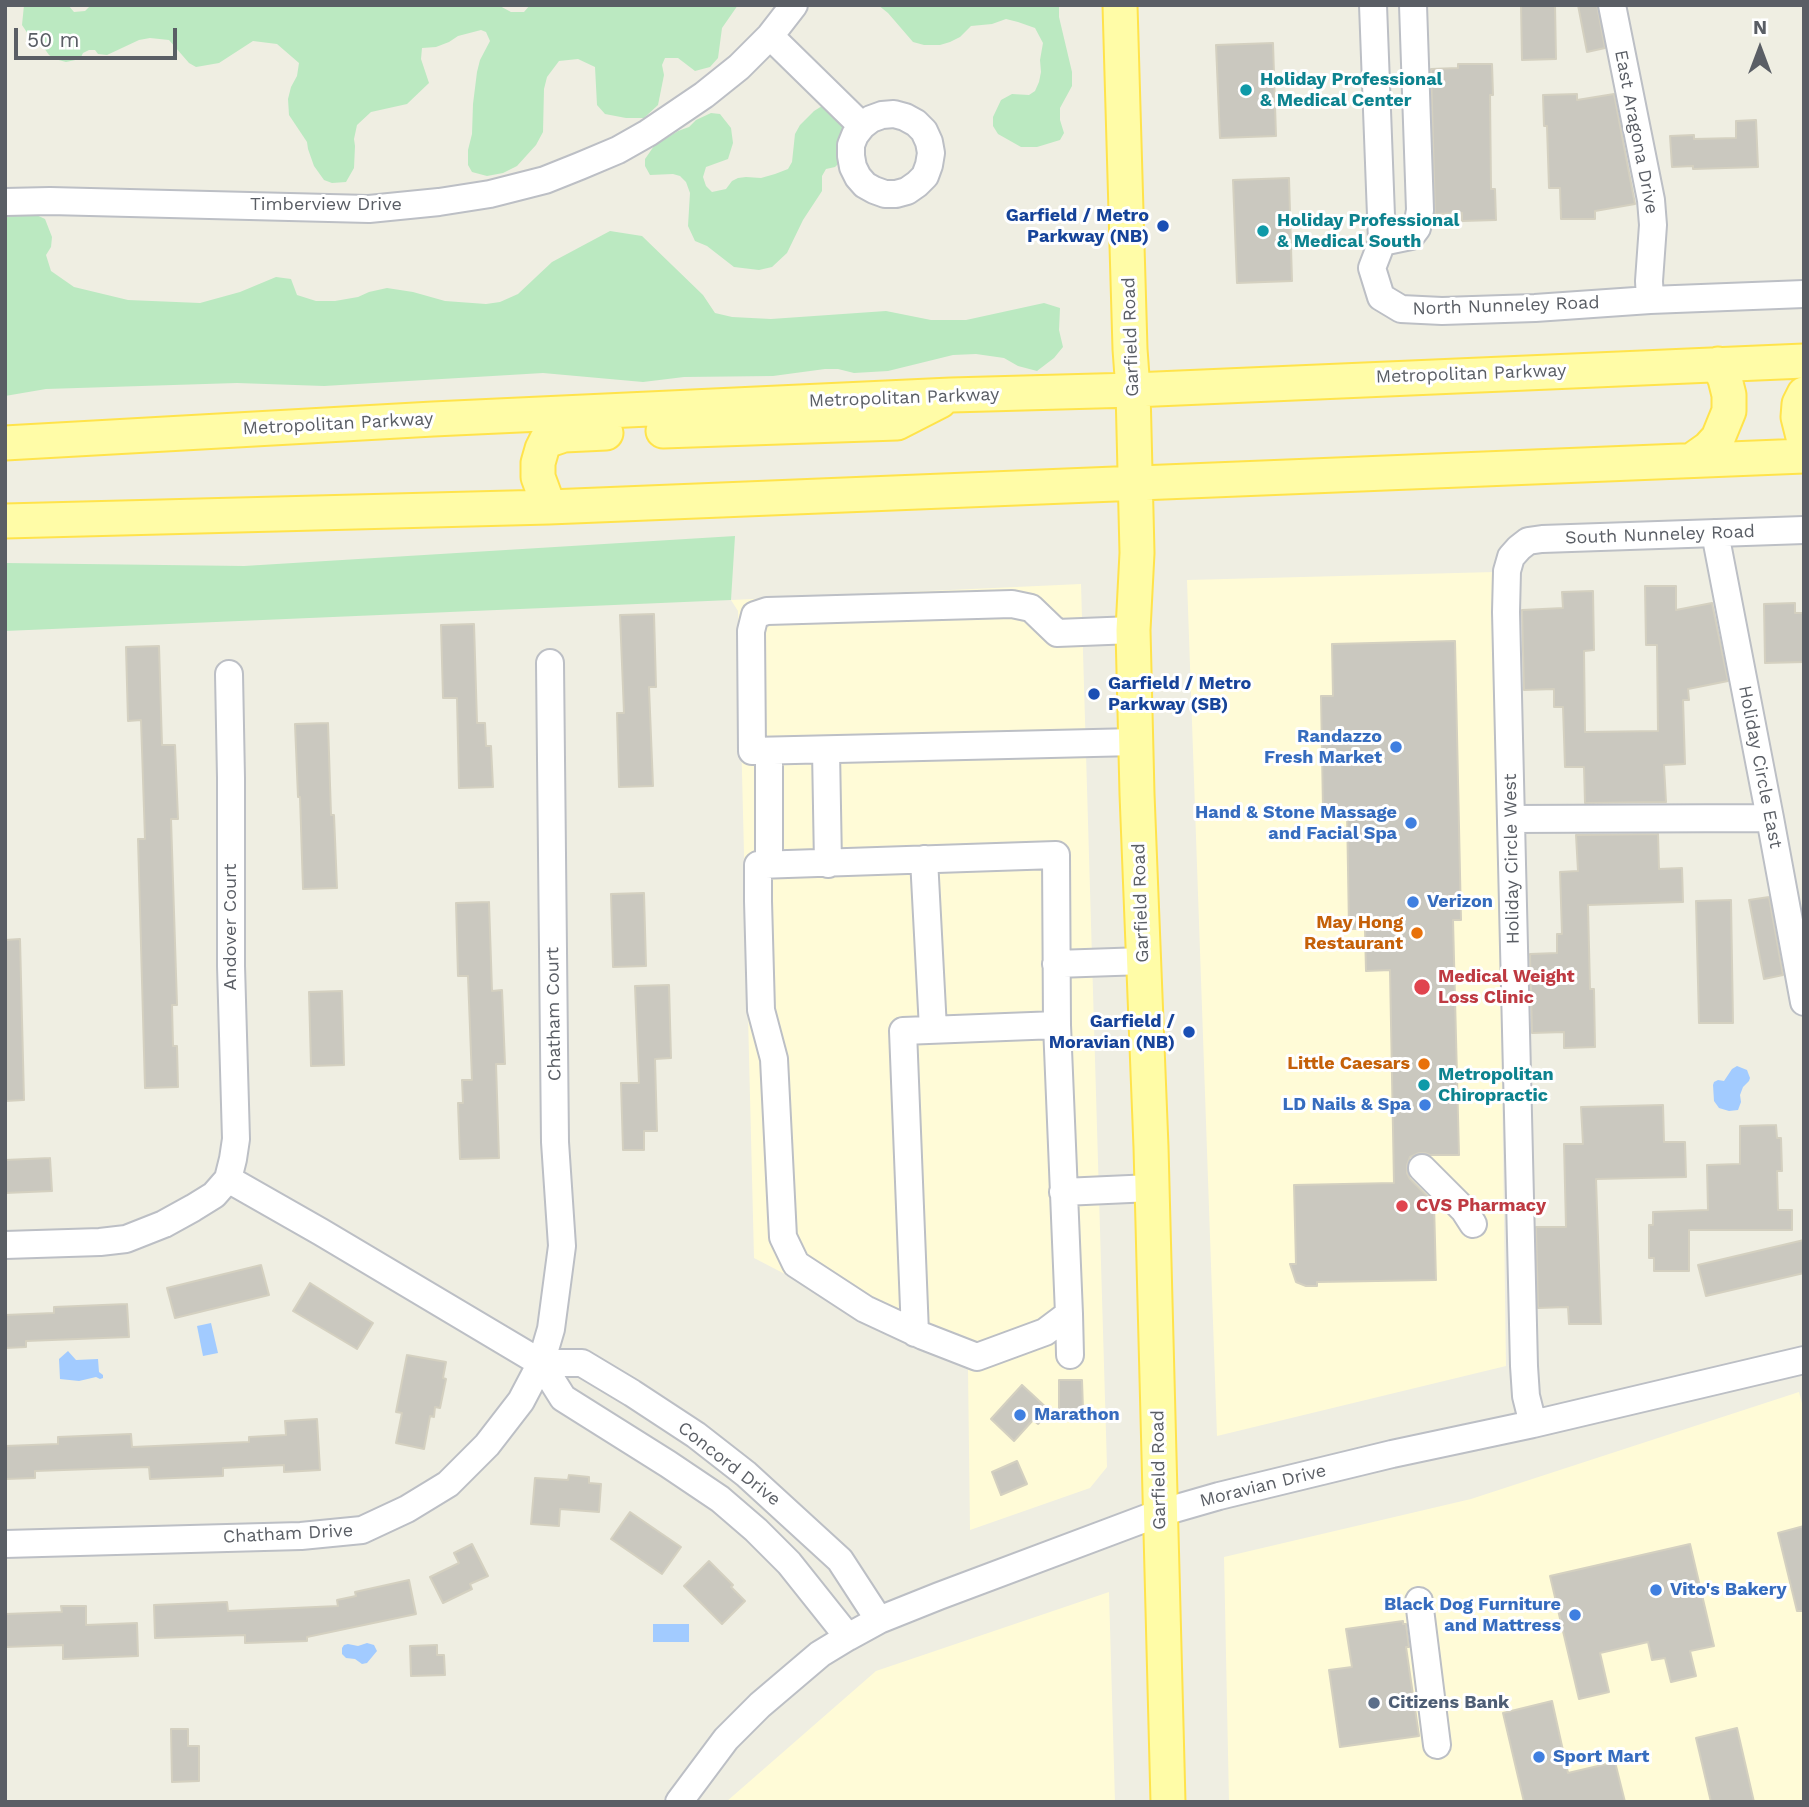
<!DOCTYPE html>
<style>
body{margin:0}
#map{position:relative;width:1809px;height:1807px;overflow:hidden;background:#efeee2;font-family:"Work Sans",sans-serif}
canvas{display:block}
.frame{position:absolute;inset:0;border:7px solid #5a5e65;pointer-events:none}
.north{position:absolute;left:1725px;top:14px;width:70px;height:70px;-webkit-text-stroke:5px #fff;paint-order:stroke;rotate:0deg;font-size:19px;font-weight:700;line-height:28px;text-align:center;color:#5a5e65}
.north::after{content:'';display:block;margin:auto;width:24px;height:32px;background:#5a5e65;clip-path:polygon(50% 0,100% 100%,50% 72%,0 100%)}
.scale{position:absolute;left:14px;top:28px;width:163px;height:32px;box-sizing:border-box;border:4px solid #5a5e65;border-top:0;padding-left:9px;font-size:21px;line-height:24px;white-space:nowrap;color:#5a5e65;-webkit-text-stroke:5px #fff;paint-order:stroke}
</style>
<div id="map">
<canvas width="1809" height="1807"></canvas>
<div class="frame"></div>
<div class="north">N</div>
<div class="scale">50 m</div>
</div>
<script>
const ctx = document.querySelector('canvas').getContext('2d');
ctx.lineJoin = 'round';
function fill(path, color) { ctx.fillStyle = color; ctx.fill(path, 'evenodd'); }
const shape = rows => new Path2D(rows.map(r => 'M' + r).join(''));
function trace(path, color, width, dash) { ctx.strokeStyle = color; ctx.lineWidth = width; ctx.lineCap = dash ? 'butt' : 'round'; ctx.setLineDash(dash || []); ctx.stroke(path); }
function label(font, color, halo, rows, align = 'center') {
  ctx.font = font + ' "Work Sans",sans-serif'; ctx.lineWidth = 6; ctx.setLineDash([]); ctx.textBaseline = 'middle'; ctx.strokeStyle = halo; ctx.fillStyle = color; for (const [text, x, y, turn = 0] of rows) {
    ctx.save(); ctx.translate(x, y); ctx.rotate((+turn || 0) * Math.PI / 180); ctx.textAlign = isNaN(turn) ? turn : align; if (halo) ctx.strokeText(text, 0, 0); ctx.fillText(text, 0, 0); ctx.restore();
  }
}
fill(shape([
 [1495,572,1506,1366,1217,1436,1187,580],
 [1081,584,1107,1467,1090,1488,970,1530,968,1369,754,1258,738,611,731,600],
 [1799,1392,1804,1411,1804,1802,1229,1802,1224,1557,1471,1499],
 [1109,1592,1115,1802,726,1802,876,1671]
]), '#fffbd7');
fill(shape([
 [24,5,68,5,74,12,85,11,91,5,498,5,511,12,524,12,530,5,738,5,722,28,718,58,710,67,695,71,678,58,665,58,662,65,664,75,658,105,644,118,626,118,605,114,597,105,595,67,578,59,559,61,547,77,544,89,543,132,536,145,517,166,503,173,487,176,472,172,468,165,468,150,472,134,473,104,477,72,480,60,490,41,486,32,481,30,458,36,449,42,436,47,422,48,421,59,429,83,407,104,371,112,357,125,354,139,355,146,354,168,346,182,332,183,324,180,314,166,308,149,307,142,289,115,288,99,291,87,297,76,299,63,277,44,253,41,219,63,196,67,189,63,169,40,150,38,139,40,107,55,98,54,95,50,89,50,83,53,80,59,66,62,55,59,49,55,39,41,30,37,22,25],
 [878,5,1059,5,1059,17,1072,72,1072,86,1060,108,1060,120,1064,133,1060,140,1037,147,1021,147,998,134,993,126,993,117,1001,100,1012,94,1029,95,1035,91,1039,82,1041,72,1040,60,1043,43,1035,28,1018,22,1006,19,992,24,971,26,960,37,950,42,940,45,924,45,913,42,888,13],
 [822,106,833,106,849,124,842,160,835,167,826,169,822,176,822,191,803,220,787,253,772,267,759,270,734,267,707,246,695,241,688,226,690,193,686,182,680,176,673,174,650,175,645,166,645,159,654,146,678,131,689,127,696,120,711,113,720,114,731,128,733,143,728,159,706,167,703,177,706,186,712,192,726,189,732,181,738,178,746,177,761,178,775,174,788,169,792,162,795,134,800,125,814,111],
 [5,207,30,212,45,219,52,237,51,247,46,255,51,271,74,287,128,300,200,303,240,292,276,277,291,279,297,295,316,301,335,301,358,297,369,292,387,288,413,292,445,301,486,304,500,302,518,294,552,262,610,231,642,236,703,295,715,313,732,317,771,319,886,311,931,320,966,320,1044,303,1060,308,1059,330,1063,347,1054,358,1037,371,1018,366,1004,358,976,354,953,355,888,371,854,373,838,369,825,369,773,376,684,377,643,382,543,373,324,386,237,383,46,389,5,396],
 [735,536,731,600,5,631,5,563,244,566]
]), '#bbe9c1');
fill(shape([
 [1737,1066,1747,1070,1750,1078,1749,1081,1743,1087,1740,1095,1741,1102,1738,1110,1729,1111,1719,1108,1714,1101,1713,1085,1714,1082,1718,1080,1724,1081,1732,1069],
 [211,1323,218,1353,203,1356,197,1326],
 [68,1351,76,1360,98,1359,99,1372,103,1375,103,1378,100,1379,96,1377,79,1381,60,1379,59,1359],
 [653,1624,689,1624,689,1642,653,1642],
 [367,1643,374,1645,377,1651,367,1663,362,1664,355,1659,346,1658,342,1654,342,1648,344,1645,348,1644,358,1646]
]), '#a2cbff');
const building = shape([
 [1521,5,1555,5,1556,59,1522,60,1521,5],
 [1578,5,1597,5,1605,48,1587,52,1578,5],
 [1273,43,1276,136,1220,138,1216,45,1273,43],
 [1458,64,1492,64,1493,95,1490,95,1491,189,1495,189,1496,220,1462,221,1462,213,1435,214,1431,69,1458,68,1458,64],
 [1577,94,1577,100,1614,94,1635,204,1595,211,1595,219,1561,219,1560,188,1549,188,1547,126,1544,126,1543,95,1577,94],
 [1756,120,1758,167,1693,169,1693,166,1672,167,1670,136,1694,135,1694,139,1736,138,1736,121,1756,120],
 [1289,178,1292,281,1237,283,1233,180,1289,178],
 [1645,586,1676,586,1676,610,1712,603,1728,681,1688,689,1689,700,1683,700,1685,764,1664,765,1666,802,1585,803,1584,767,1565,767,1563,707,1554,707,1554,689,1524,690,1522,610,1563,608,1562,592,1593,591,1594,650,1584,651,1585,732,1658,731,1657,645,1646,645,1645,586],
 [1795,603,1795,613,1804,613,1804,662,1765,663,1764,604,1795,603],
 [654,614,656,687,649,687,653,786,619,787,617,713,624,713,620,615,654,614],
 [474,624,477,723,485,723,486,746,491,746,493,787,459,788,457,698,443,698,441,625,474,624],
 [1455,641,1461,920,1453,920,1459,1155,1430,1155,1425,1153,1419,1153,1410,1157,1407,1165,1407,1173,1410,1179,1434,1203,1436,1280,1317,1282,1317,1286,1306,1286,1296,1282,1290,1264,1296,1264,1294,1185,1394,1183,1390,970,1366,971,1365,929,1349,929,1347,809,1323,809,1321,696,1333,696,1332,644,1455,641],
 [159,646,162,745,175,745,178,819,171,819,177,1005,172,1005,173,1046,177,1046,178,1087,145,1088,138,839,145,839,141,720,128,721,126,647,159,646],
 [328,723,331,815,334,815,337,888,303,889,300,797,298,797,295,724,328,723],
 [1658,834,1659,869,1682,868,1683,902,1588,905,1590,989,1594,989,1595,1047,1564,1048,1564,1032,1532,1033,1530,954,1557,953,1557,934,1562,934,1560,872,1578,871,1576,835,1658,834],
 [644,893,646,966,613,967,611,894,644,893],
 [1769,897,1783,975,1764,979,1749,900,1769,897],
 [1731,900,1733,1023,1699,1023,1696,901,1731,900],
 [489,902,492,991,502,990,505,1064,496,1064,499,1158,460,1159,458,1103,463,1103,462,1080,472,1080,468,976,458,976,456,903,489,902],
 [20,939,24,1100,5,1101,5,940,20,939],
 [669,985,671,1058,655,1059,657,1131,644,1131,644,1150,623,1150,621,1083,639,1083,635,986,669,985],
 [342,991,344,1065,311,1066,309,992,342,991],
 [1663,1105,1664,1142,1685,1142,1686,1177,1596,1179,1601,1324,1569,1324,1568,1307,1538,1308,1536,1227,1566,1227,1564,1144,1583,1144,1581,1107,1663,1105],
 [1776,1125,1777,1138,1781,1138,1782,1171,1777,1171,1778,1210,1792,1210,1792,1230,1689,1230,1689,1271,1654,1271,1654,1258,1649,1258,1649,1225,1653,1225,1653,1212,1708,1210,1707,1165,1740,1164,1740,1126,1776,1125],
 [50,1158,52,1191,5,1193,5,1160,50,1158],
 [1804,1240,1804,1273,1706,1296,1698,1265,1804,1240],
 [261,1265,269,1295,175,1318,167,1288,261,1265],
 [310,1283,373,1323,357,1349,293,1311,310,1283],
 [127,1304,129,1337,26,1341,26,1347,5,1348,5,1315,54,1313,54,1307,127,1304],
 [407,1355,446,1362,443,1378,446,1379,440,1408,435,1407,434,1417,430,1416,424,1449,396,1443,402,1413,396,1412,407,1355],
 [1059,1380,1082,1380,1083,1410,1059,1410,1059,1380],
 [1022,1385,1050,1411,1038,1424,1033,1420,1014,1441,991,1419,1022,1385],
 [317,1419,320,1470,284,1472,284,1465,223,1468,223,1476,150,1479,149,1467,35,1471,35,1478,5,1479,5,1446,58,1444,58,1437,131,1434,132,1447,249,1442,249,1437,286,1435,285,1421,317,1419],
 [1017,1461,1027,1484,1001,1495,992,1472,1017,1461],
 [569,1475,589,1477,589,1483,601,1484,599,1512,560,1509,559,1526,531,1524,535,1478,568,1480,569,1475],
 [630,1512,681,1547,662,1574,611,1539,630,1512],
 [1804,1526,1804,1611,1797,1611,1778,1533,1804,1526],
 [472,1544,488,1576,470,1584,472,1589,443,1603,430,1577,459,1563,454,1553,472,1544],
 [1690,1544,1714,1646,1690,1651,1696,1676,1671,1682,1665,1658,1652,1660,1648,1642,1600,1653,1609,1692,1579,1699,1550,1576,1690,1544],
 [709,1561,733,1585,731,1587,745,1601,722,1624,684,1586,709,1561],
 [409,1580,416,1614,307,1637,307,1641,245,1643,245,1635,155,1638,154,1605,227,1602,228,1611,338,1606,337,1600,356,1596,355,1592,409,1580],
 [61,1606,86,1606,86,1625,137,1623,138,1656,63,1659,63,1645,5,1647,5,1614,62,1612,61,1606],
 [1403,1621,1403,1624,1406,1624,1409,1647,1406,1647,1419,1736,1340,1747,1329,1670,1352,1667,1346,1629,1403,1621],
 [437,1645,437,1655,444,1655,445,1675,411,1676,410,1646,437,1645],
 [1552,1701,1568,1773,1615,1762,1625,1802,1524,1802,1503,1713,1552,1701],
 [1737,1728,1754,1802,1711,1802,1696,1738,1737,1728],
 [171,1729,188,1729,188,1746,199,1746,199,1781,172,1782,171,1729]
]);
fill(building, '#cac8bf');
trace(building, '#d4d0c0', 2);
const minor = shape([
 [1373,5,1382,242,1372,268,1381,297,1401,309,1442,311,1535,308,1650,300,1804,294],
 [1612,5,1651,200,1653,225,1649,281,1650,300],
 [770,36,862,126,855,135,851,145,851,156,853,167,858,177,865,185,874,190,885,194,896,194,907,191,917,184,925,176,929,165,931,153,929,142,924,131,916,123,905,117,894,114,882,115,871,119,862,126],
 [5,202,50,201,369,209,439,202,490,194,545,180,580,166,618,150,648,133,704,95,739,67,770,36,794,5],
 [1382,242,1411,236,1417,228,1420,210,1413,5],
 [1715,533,1770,818,1804,1002],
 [1133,630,1057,633,1031,608,1012,604,767,611,755,615,751,631,752,751,1136,742],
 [826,750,828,864],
 [769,751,769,865],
 [1511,819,1770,818],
 [1056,855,1057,1025,1069,1314,1045,1332,977,1357,923,1336,865,1309,796,1264,783,1237,774,1059,761,1010,758,901,758,865,1056,855],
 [924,859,933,1029],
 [1056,964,1144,961],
 [1422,1168,1464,1210,1473,1224],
 [228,1179,321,1232,541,1363,563,1398,668,1464,720,1499,756,1530,789,1563,848,1637],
 [1063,1192,1152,1188],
 [5,1245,100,1242,126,1239,164,1224,193,1208,214,1195,228,1179,233,1159,236,1139,231,966,231,778,229,674],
 [1069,1314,1070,1355],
 [915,1333,903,1031,1057,1025],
 [541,1363,582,1363,632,1393,696,1435,746,1474,840,1560,879,1620],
 [1533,1424,1526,1396,1524,1366,1506,612,1507,571,1511,557,1519,548,1528,541,1542,539,1804,530],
 [5,1544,301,1536,362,1530,407,1509,448,1484,487,1445,521,1401,541,1363,551,1329,562,1246,555,1142,550,663],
 [1419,1601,1437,1745],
 [679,1802,726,1739,760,1705,820,1654,848,1637,879,1620,939,1596,1160,1513,1219,1496,1392,1454,1533,1424,1804,1360]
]);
const major = shape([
 [1120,5,1130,349,1133,390,1137,553,1133,630,1137,794,1151,1147,1168,1802],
 [1804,394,1799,404,1798,417,1804,441],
 [663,431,897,423,940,401],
 [5,443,433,419,951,395,1133,390,1804,361],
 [1692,460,1709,448,1718,438,1729,411,1729,395,1725,379,1718,364],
 [549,507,538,477,538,463,542,449,546,441,564,435,606,433],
 [5,521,549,507,1804,456]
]);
trace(minor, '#bcbfc5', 30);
trace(major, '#ffe34b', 37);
trace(minor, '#fff', 26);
trace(major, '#fffca7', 33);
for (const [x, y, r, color] of [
 [1246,90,7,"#0f9aa8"],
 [1163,226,7,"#1a4fb4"],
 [1263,231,7,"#0f9aa8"],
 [1094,694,7,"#1a4fb4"],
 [1396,747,7,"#3f7fe0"],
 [1411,823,7,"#3f7fe0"],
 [1413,902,7,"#3f7fe0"],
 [1417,933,7,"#e8710a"],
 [1422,987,9,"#e0444e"],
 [1189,1032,7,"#1a4fb4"],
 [1424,1064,7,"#e8710a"],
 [1424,1085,7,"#0f9aa8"],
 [1425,1105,7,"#3f7fe0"],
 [1402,1206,7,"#e0444e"],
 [1020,1415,7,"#3f7fe0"],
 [1656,1590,7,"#3f7fe0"],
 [1575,1615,7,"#3f7fe0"],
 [1374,1703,7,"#5c6f8a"],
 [1539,1757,7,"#3f7fe0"]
]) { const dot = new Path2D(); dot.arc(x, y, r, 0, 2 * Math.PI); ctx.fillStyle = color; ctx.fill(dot); trace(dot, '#fff', 2.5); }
label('bold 18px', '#0d838f', '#fff', [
 ["Holiday Professional",1260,80],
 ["& Medical Center",1260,101],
 ["Holiday Professional",1277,221],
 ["& Medical South",1277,242],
 ["Metropolitan",1438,1075],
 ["Chiropractic",1438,1096]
], 'left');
label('18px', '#5a5e65', '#fff', [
 ["East Aragona Drive",1636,132,79],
 ["Timberview Drive",326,205],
 ["North Nunneley Road",1506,306,-2],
 ["Garfield Road",1131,337,-92],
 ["Metropolitan Parkway",1471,374,-2],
 ["Metropolitan Parkway",904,398,-2],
 ["Metropolitan Parkway",338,424,-3],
 ["South Nunneley Road",1660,535,-2],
 ["Holiday Circle East",1760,767,79],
 ["Holiday Circle West",1512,859,-91],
 ["Garfield Road",1141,903,-92],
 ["Andover Court",231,927,-90],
 ["Chatham Court",554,1014,-91],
 ["Concord Drive",729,1464,38],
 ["Garfield Road",1159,1470,-91],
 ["Moravian Drive",1263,1486,-14],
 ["Chatham Drive",288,1534,-3]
]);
label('bold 18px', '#164399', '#fff', [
 ["Garfield / Metro",1149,216],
 ["Parkway (NB)",1149,237],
 ["Garfield / Metro",1108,684,"left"],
 ["Parkway (SB)",1108,705,"left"],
 ["Garfield /",1175,1022],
 ["Moravian (NB)",1175,1043]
], 'right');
label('bold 18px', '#366cbe', '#fff', [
 ["Randazzo",1382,737],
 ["Fresh Market",1382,758],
 ["Hand & Stone Massage",1397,813],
 ["and Facial Spa",1397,834],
 ["Verizon",1427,902,"left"],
 ["LD Nails & Spa",1411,1105],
 ["Marathon",1034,1415,"left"],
 ["Vito's Bakery",1670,1590,"left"],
 ["Black Dog Furniture",1561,1605],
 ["and Mattress",1561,1626],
 ["Sport Mart",1553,1757,"left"]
], 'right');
label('bold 18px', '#c56008', '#fff', [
 ["May Hong",1403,923],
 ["Restaurant",1403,944],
 ["Little Caesars",1410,1064]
], 'right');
label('bold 18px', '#be3a42', '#fff', [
 ["Medical Weight",1438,977],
 ["Loss Clinic",1438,998],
 ["CVS Pharmacy",1416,1206]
], 'left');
label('bold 18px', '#4e5e75', '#fff', [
 ["Citizens Bank",1388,1703]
], 'left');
</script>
